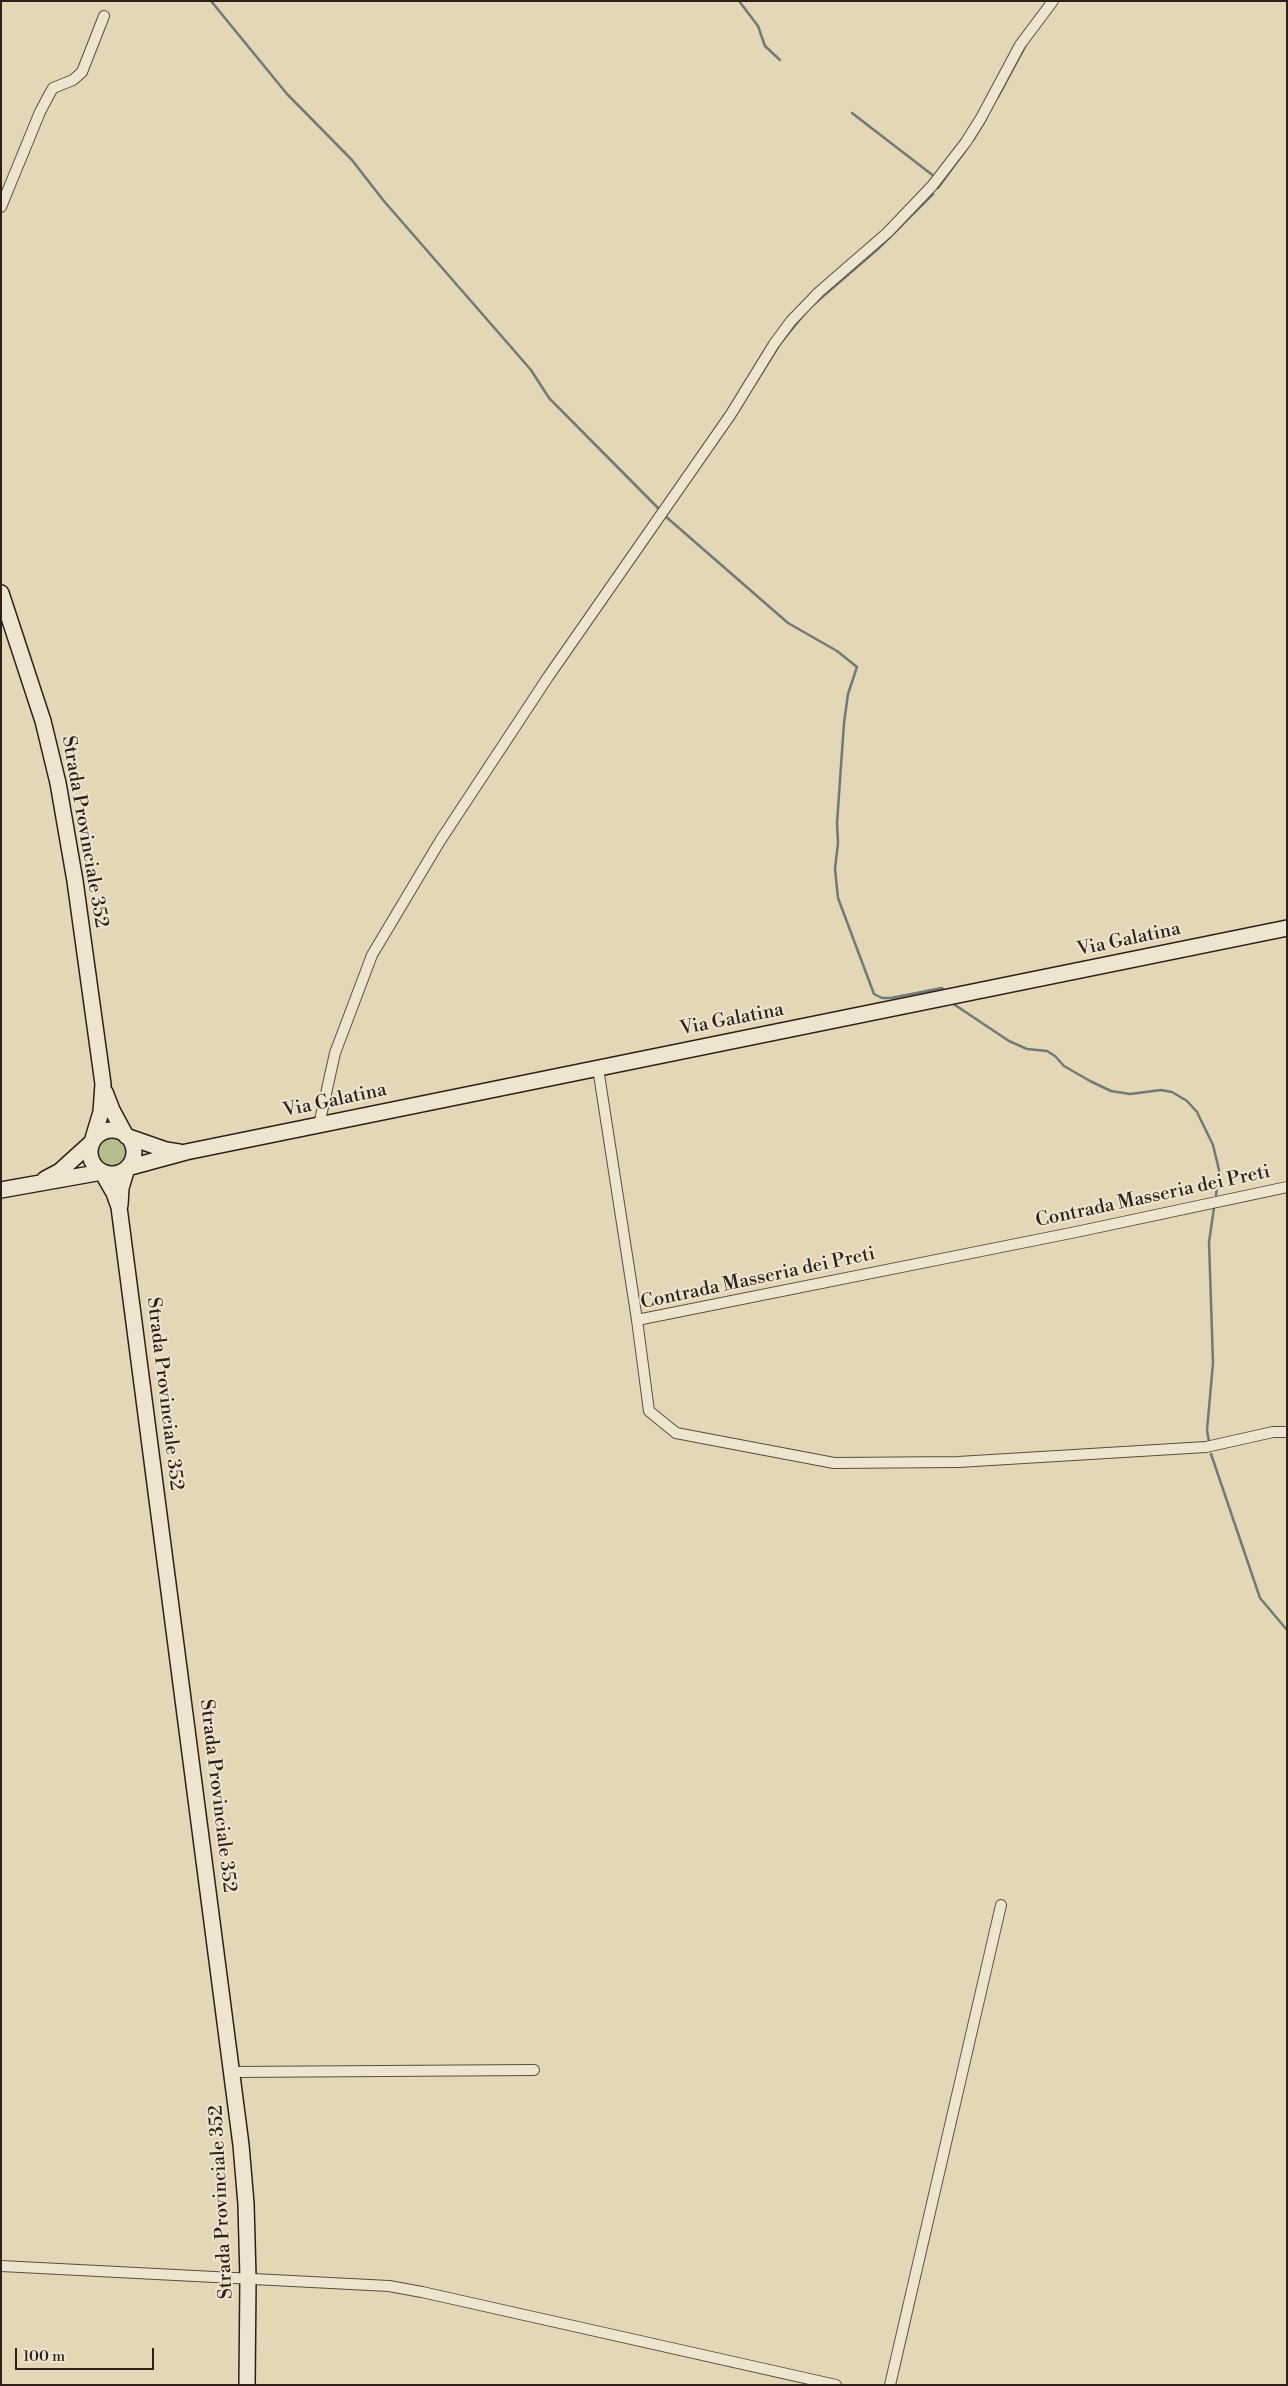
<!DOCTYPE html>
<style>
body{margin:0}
#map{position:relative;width:1288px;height:2386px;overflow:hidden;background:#e4d7b5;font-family:"Libre Bodoni",serif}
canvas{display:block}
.frame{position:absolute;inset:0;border:2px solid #2f1f19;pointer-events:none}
.scale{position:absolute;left:15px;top:2348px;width:139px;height:22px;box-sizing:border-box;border:2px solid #2f1f19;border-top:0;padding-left:6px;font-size:15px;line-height:18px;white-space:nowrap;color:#2f1f19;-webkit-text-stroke:4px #ede5cf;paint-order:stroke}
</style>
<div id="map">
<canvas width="1288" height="2386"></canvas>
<div class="frame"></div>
<div class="scale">100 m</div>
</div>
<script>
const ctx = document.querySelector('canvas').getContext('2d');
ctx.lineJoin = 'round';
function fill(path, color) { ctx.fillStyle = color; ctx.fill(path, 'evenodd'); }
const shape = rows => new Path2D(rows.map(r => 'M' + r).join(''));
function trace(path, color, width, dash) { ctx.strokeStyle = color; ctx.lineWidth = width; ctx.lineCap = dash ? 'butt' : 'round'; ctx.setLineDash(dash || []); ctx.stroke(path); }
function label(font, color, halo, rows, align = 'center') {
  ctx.font = font + ' "Libre Bodoni",serif'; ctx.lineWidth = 4; ctx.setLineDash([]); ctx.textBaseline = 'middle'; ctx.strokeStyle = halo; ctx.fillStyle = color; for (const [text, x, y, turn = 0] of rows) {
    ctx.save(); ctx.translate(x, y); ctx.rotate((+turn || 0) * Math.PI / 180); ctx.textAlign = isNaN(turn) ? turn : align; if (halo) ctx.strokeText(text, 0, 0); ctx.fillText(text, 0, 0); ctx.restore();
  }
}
fill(shape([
 '94 1152a18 18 0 1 1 36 0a18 18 0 1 1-36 0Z'
]), '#b4be8e');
trace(shape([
 [211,1,287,94,352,160,383,200,531,370,549,398,661,511],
 [739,1,758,26,765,46,780,60],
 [998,97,1026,45],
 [852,113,935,177],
 [973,140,986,119],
 [938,188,965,151],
 [813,305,879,248,933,194],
 [756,382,780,344,806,312],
 [664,515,788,623,837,651,857,667,848,694,844,723,837,823,838,843,835,869,838,898,874,994,882,998,891,998,942,988,945,992],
 [952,1003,1009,1041,1027,1049,1047,1051,1055,1056,1064,1066,1090,1081,1111,1091,1130,1094,1161,1090,1172,1092,1187,1101,1197,1112,1213,1145,1219,1170,1216,1195],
 [1209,1442,1207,1430,1213,1363,1209,1242,1214,1208],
 [1211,1454,1260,1598,1287,1630]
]), '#6f7a79', 2.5);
const street = shape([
 [1,207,40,112,50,93,53,88,73,80,82,72,104,16],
 [598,1068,637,1320],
 [319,1125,335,1053,372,955,440,841,548,677,731,414,774,344,791,321,819,292,887,233,932,186,966,142,981,118,1020,45,1053,1],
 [1287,1187,1076,1232,637,1320,649,1411,676,1433,834,1463,958,1462,1206,1447,1273,1432,1287,1432],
 [233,2072,534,2070],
 [1,2266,389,2286,422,2292,836,2385],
 [890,2385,1001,1905]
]);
const secondary = shape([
 [1,593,43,721,58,783,75,881,103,1084,101,1112,92,1142,60,1171,45,1179],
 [105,1092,112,1110,126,1136,166,1150,179,1152],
 '90 1152a22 22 0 1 1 44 0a22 22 0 1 1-44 0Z',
 [1,1190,102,1172,114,1193,119,1207,241,2145,246,2204,248,2278,247,2385],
 [120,1205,121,1188,127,1168,186,1152,1287,928]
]);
trace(street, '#5c4d40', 12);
trace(secondary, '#2f1f19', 18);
trace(street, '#ede5cf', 10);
trace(secondary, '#ede5cf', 15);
label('19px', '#2f1f19', '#ede5cf', [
 ["Strada Provinciale 352",84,832,80],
 ["Via Galatina",1129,940,-12],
 ["Via Galatina",732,1020,-11],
 ["Via Galatina",335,1101,-12],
 ["Contrada Masseria dei Preti",1153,1197,-12],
 ["Contrada Masseria dei Preti",758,1279,-12],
 ["Strada Provinciale 352",164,1394,83],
 ["Strada Provinciale 352",217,1796,83],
 ["Strada Provinciale 352",222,2202,-93]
]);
</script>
